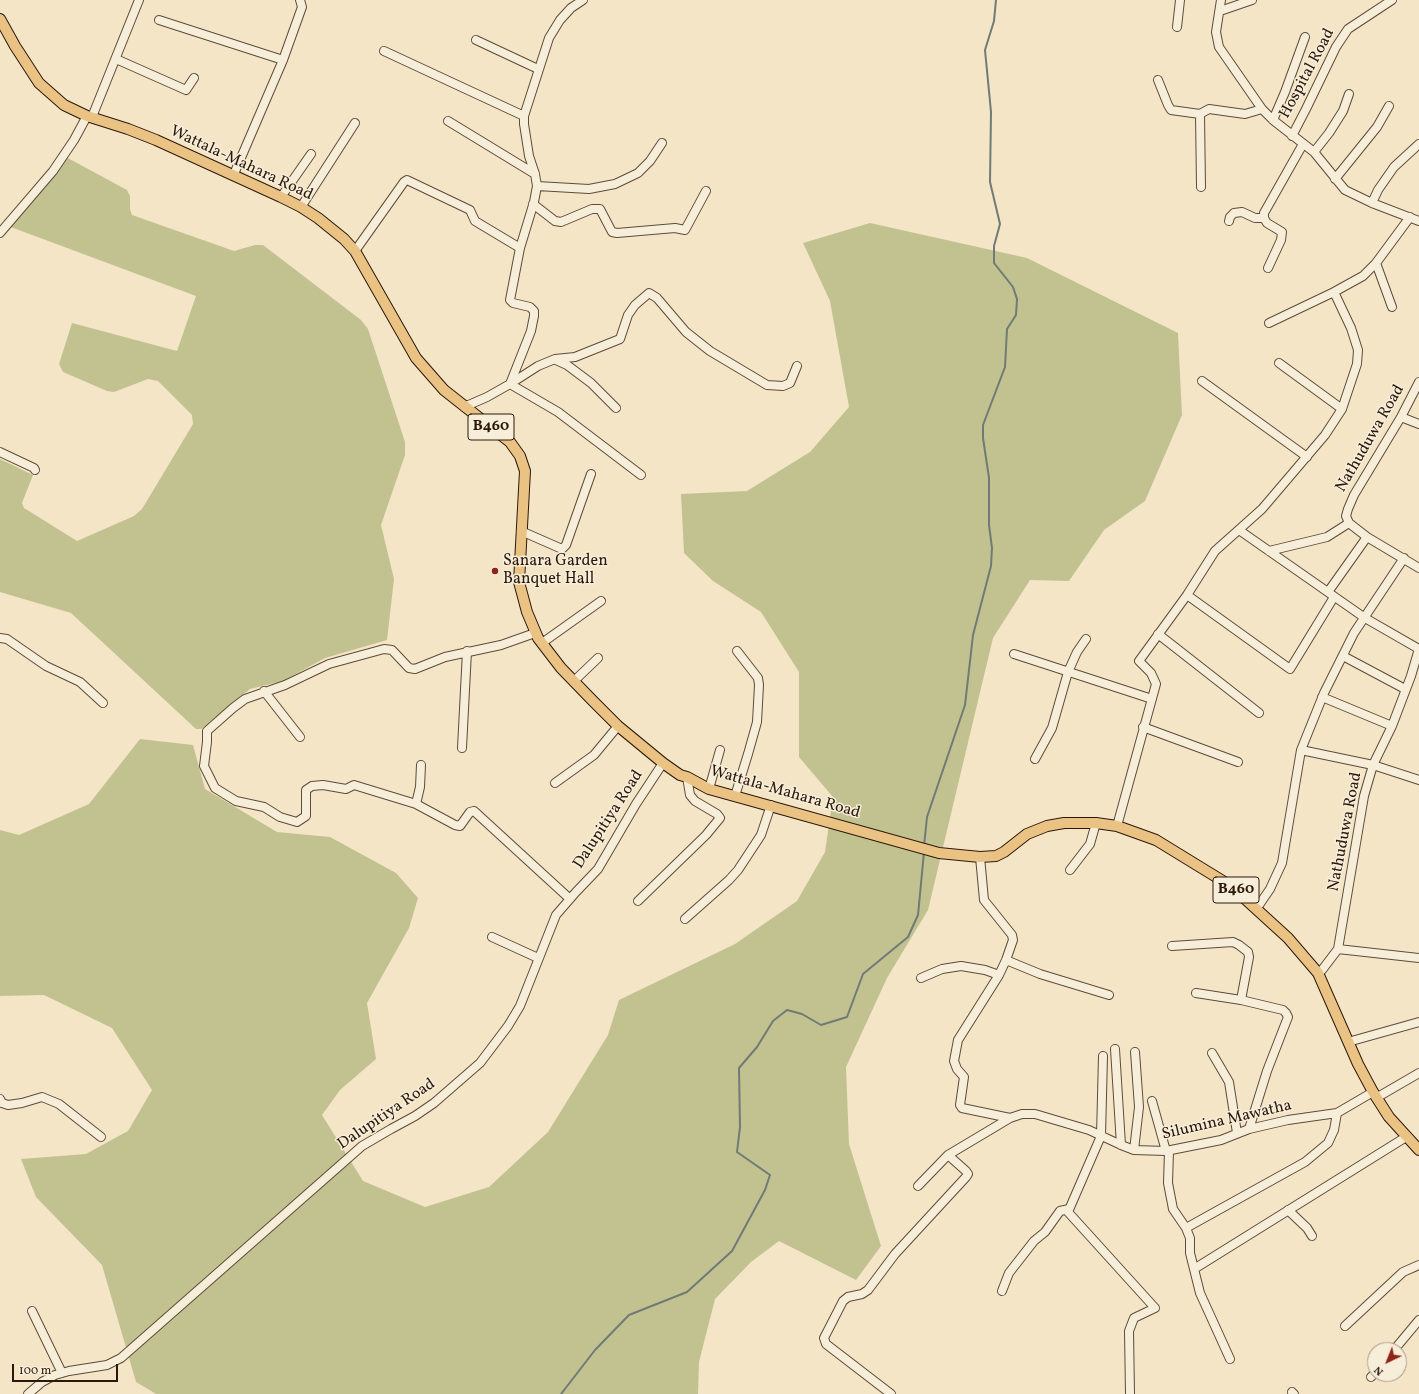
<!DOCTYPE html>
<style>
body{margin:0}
#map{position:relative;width:1419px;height:1394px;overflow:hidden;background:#f3e5c6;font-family:Vollkorn,serif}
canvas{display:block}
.north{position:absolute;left:1367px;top:1342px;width:40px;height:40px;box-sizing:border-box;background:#f7eeda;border:1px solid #a69887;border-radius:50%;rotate:223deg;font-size:11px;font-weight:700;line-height:16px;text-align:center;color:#2c180a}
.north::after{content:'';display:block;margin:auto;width:14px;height:18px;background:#8f2418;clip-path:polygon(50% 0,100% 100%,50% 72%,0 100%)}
.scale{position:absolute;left:12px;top:1364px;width:106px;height:18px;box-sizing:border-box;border:2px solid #2c180a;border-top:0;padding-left:5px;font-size:12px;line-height:14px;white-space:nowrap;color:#2c180a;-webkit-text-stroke:3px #f7eeda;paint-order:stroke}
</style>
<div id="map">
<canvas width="1419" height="1394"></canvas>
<div class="north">N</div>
<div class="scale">100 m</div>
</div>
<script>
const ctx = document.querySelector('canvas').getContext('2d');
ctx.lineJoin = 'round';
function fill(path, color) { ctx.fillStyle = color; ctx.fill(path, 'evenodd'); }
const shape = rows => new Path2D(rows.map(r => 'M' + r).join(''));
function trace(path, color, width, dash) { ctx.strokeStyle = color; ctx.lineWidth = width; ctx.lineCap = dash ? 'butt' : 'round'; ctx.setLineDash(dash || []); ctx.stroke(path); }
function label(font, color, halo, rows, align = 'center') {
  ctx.font = font + ' Vollkorn,serif'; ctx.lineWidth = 3; ctx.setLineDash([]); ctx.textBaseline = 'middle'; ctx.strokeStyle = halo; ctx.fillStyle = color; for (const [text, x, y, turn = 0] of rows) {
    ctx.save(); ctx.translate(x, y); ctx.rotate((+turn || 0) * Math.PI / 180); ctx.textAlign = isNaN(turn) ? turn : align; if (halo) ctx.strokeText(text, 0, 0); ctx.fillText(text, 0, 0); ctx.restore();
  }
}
fill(shape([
 [64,156,127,190,130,196,130,209,132,215,234,251,255,245,263,245,361,320,368,329,405,442,405,455,381,525,394,579,387,640,325,658,283,681,250,689,201,729,196,729,71,613,0,592,0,459,33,475,22,503,24,508,77,541,134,516,142,509,193,424,192,415,158,381,148,379,114,392,107,391,63,372,59,364,72,323,177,351,196,296,8,226],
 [870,223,1027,258,1178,333,1182,415,1145,501,1104,530,1069,581,1030,580,993,638,928,910,887,978,846,1067,849,1144,881,1246,856,1280,779,1241,751,1262,715,1299,699,1362,698,1394,156,1394,136,1382,102,1265,36,1197,21,1159,86,1154,128,1131,152,1090,112,1028,44,995,0,996,0,830,19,835,89,804,140,739,193,745,205,789,277,832,330,837,396,873,418,898,409,928,367,1003,376,1059,340,1090,322,1115,363,1181,425,1207,489,1187,548,1132,608,1035,619,1000,735,944,797,901,825,852,833,797,799,757,799,672,761,612,713,581,684,553,681,494,747,491,810,452,849,407,830,301,803,243]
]), '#c2c291');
trace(shape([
 [924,846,927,817,965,705,973,635,991,566,992,548,989,525,989,478,983,438,983,425,1005,367,1007,329,1016,315,1017,299,1013,287,994,263,994,246,1000,224,990,182,991,112,985,50,994,21,996,0],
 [561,1394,595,1350,629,1315,687,1292,732,1251,765,1190,770,1175,737,1152,740,1127,739,1068,757,1047,773,1021,787,1010,802,1014,821,1025,847,1017,863,974,908,937,918,915,924,852]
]), '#707b76', 2);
const minor = shape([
 [1221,0,1216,32,1219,47,1262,109,1273,120,1314,152,1345,190,1372,203,1419,221],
 [1220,11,1252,0],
 [159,20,283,60],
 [1177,27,1180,0],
 [476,40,538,69],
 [384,51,524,116],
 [116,59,186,90,194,78],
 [1158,80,1168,105,1171,110,1200,114],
 [92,117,139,0],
 [1273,120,1285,92,1305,37],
 [448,121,535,174],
 [1292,136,1306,109,1336,47,1348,29,1392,0],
 [1314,152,1329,133,1343,111,1349,94],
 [234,174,283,60,302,7,300,0],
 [1335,179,1377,127,1389,106],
 [537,186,589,189,615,184,638,173,650,161,662,143],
 [1201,187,1200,114,1209,109,1245,114,1262,109],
 [281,197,311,154],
 [1372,203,1378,190,1394,167,1419,144],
 [533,204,555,221,561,222,592,209,600,209,612,232,617,233,675,228,685,230,706,191],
 [301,207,355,123],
 [1229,221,1230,217,1234,213,1242,212,1255,218,1264,218],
 [0,233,53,171,74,140,87,116],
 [355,251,404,182,407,180,470,210,475,221,520,248],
 [1376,263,1392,307],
 [1268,268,1281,240,1282,232,1267,223,1264,218,1264,213,1303,144],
 [1269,323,1334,292,1363,276,1376,263,1410,217],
 [556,360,567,365,591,383,616,408],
 [1279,363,1342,409],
 [1202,381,1307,457],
 [1419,382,1401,417,1354,495,1348,509,1346,516,1349,523,1367,537,1419,568],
 [464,407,487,397,510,384,531,331,534,316,534,311,530,307,513,303,510,300,520,248,534,202,537,186,535,174,529,156,524,124,524,116,549,38,560,20,571,8,583,0],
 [1401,417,1419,424],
 [0,452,34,468,35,470],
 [641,475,558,412,510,384,538,366,555,359,575,357,620,339,628,315,635,305,649,293,657,298,686,332,710,351,767,385,783,386,790,383,797,366],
 [1239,530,1365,618,1419,649],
 [521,531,562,549,566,545,591,474],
 [1269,551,1327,537,1349,523],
 [1328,592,1367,537],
 [1187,595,1290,669,1334,597],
 [1158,634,1259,713],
 [0,638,7,639,46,666,80,682,103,703],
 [542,643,601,601],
 [1014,654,1152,699],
 [1343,656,1405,689],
 [574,681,598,658],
 [264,691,300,737],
 [1322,697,1392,726],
 [1143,727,1238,762],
 [462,748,467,651],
 [1301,750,1373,765,1419,780],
 [1035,759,1052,728,1068,672,1077,652,1086,639],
 [421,765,420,787,416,804,354,785,346,789,323,785,312,786,306,790,306,816,297,822,280,817,264,807,236,801,215,788,204,766,207,742,207,731,233,708,245,699,285,685,329,664,384,649,392,650,409,668,415,669,445,657,501,645,535,633],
 [555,783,594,755,618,726],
 [709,789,720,750],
 [735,796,748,754,757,722,759,685,758,678,737,651],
 [416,804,455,825,460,826,470,812,474,811,570,899],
 [1117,826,1156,684,1151,673,1139,661,1187,595,1215,551,1262,509,1325,435,1342,409,1357,364,1358,350,1351,328,1334,292],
 [980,857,984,900,1012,935,1013,940,1006,960,999,975,958,1040,954,1061,957,1069,964,1077,960,1105,962,1108,1010,1118,1022,1114,1035,1114,1089,1130,1121,1145,1134,1150,1166,1151,1221,1140,1249,1129,1288,1120,1337,1113,1373,1092],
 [1070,870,1090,844,1096,823],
 [638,901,706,835,720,818,717,814,695,801,690,795,687,777],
 [1257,908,1270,889,1282,863,1301,750,1324,693,1354,633,1404,558],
 [685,919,729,880,738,870,761,835,771,805],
 [492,937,538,958],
 [1172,946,1233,942,1239,945,1248,952,1249,957,1241,1000,1283,1010,1286,1013,1288,1017,1267,1071,1249,1129],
 [1338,949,1419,958],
 [1006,960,1040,974,1109,995],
 [1318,973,1322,970,1338,949,1364,796,1373,765,1392,726,1411,676,1419,649],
 [921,978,942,969,961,966,985,970,999,975],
 [1196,993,1241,1000],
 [1348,1042,1419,1022],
 [1115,1049,1121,1145],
 [1212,1053,1229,1082,1237,1133],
 [1103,1056,1101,1136,1068,1212,1155,1308,1134,1318,1129,1331,1130,1394],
 [1376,1098,1419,1073],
 [0,1099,2,1103,8,1105,22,1103,42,1097,59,1104,101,1137],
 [1152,1101,1166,1151],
 [1134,1150,1139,1107,1135,1052],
 [1169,1151,1168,1183,1173,1209,1186,1228,1190,1238,1190,1253,1194,1269,1406,1137],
 [918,1186,948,1155,1010,1118],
 [1288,1210,1307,1228,1312,1236],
 [1186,1228,1305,1162,1328,1143,1334,1130,1337,1113],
 [1194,1269,1200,1293,1230,1359],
 [1002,1291,1009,1273,1034,1241,1045,1232,1060,1211,1069,1209],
 [32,1311,62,1373],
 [1345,1326,1403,1272,1419,1265],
 [1394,1350,1419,1320],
 [1371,1377,1375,1373],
 [1292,1392,1294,1394],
 [28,1394,42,1382,55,1375,69,1371,107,1365,121,1358,362,1146,391,1129,415,1116,434,1103,480,1063,508,1026,520,1006,556,915,576,892,598,869,636,804,663,763],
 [891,1394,826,1344,824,1338,843,1301,848,1297,862,1294,868,1290,895,1254,966,1177,968,1174,966,1171,948,1155]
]);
const major = shape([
 [0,19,15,46,39,83,64,105,87,116,128,129,156,140,281,197,301,207,318,218,344,239,355,251,416,358,444,390,510,442,520,456,525,471,519,582,527,612,538,638,561,668,592,700,618,726,663,763,680,775,687,777,709,789,939,853,980,857,996,856,1004,852,1027,834,1047,826,1064,823,1096,823,1117,826,1156,840,1231,886,1288,938,1318,973,1358,1064,1373,1092,1389,1117,1419,1150]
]);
trace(minor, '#5e4b39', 10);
trace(major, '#2c180a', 12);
trace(minor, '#f7eeda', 8);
trace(major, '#eac283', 10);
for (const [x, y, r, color] of [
 [495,571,4,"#8f2418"]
]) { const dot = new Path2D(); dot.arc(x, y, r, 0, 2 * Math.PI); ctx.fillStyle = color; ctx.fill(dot); trace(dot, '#f7eeda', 1.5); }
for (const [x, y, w] of [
 [491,427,46],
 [1236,890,46]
]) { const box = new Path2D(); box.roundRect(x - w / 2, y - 13, w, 26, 3); ctx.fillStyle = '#f7eeda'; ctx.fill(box); trace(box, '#2c180a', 1); }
label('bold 15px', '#2c180a', null, [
 ["B460",491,427],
 ["B460",1236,890]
]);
label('16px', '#2c180a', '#f7eeda', [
 ["Hospital Road",1308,74,-62],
 ["Wattala-Mahara Road",241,164,25],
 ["Nathuduwa Road",1371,439,-60],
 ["Wattala-Mahara Road",785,793,16],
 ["Dalupitiya Road",609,820,-57],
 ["Nathuduwa Road",1346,832,-79],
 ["Dalupitiya Road",387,1115,-34],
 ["Silumina Mawatha",1227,1121,-13]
]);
label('16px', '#2c180a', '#f7eeda', [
 ["Sanara Garden",503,562],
 ["Banquet Hall",503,580]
], 'left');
</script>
